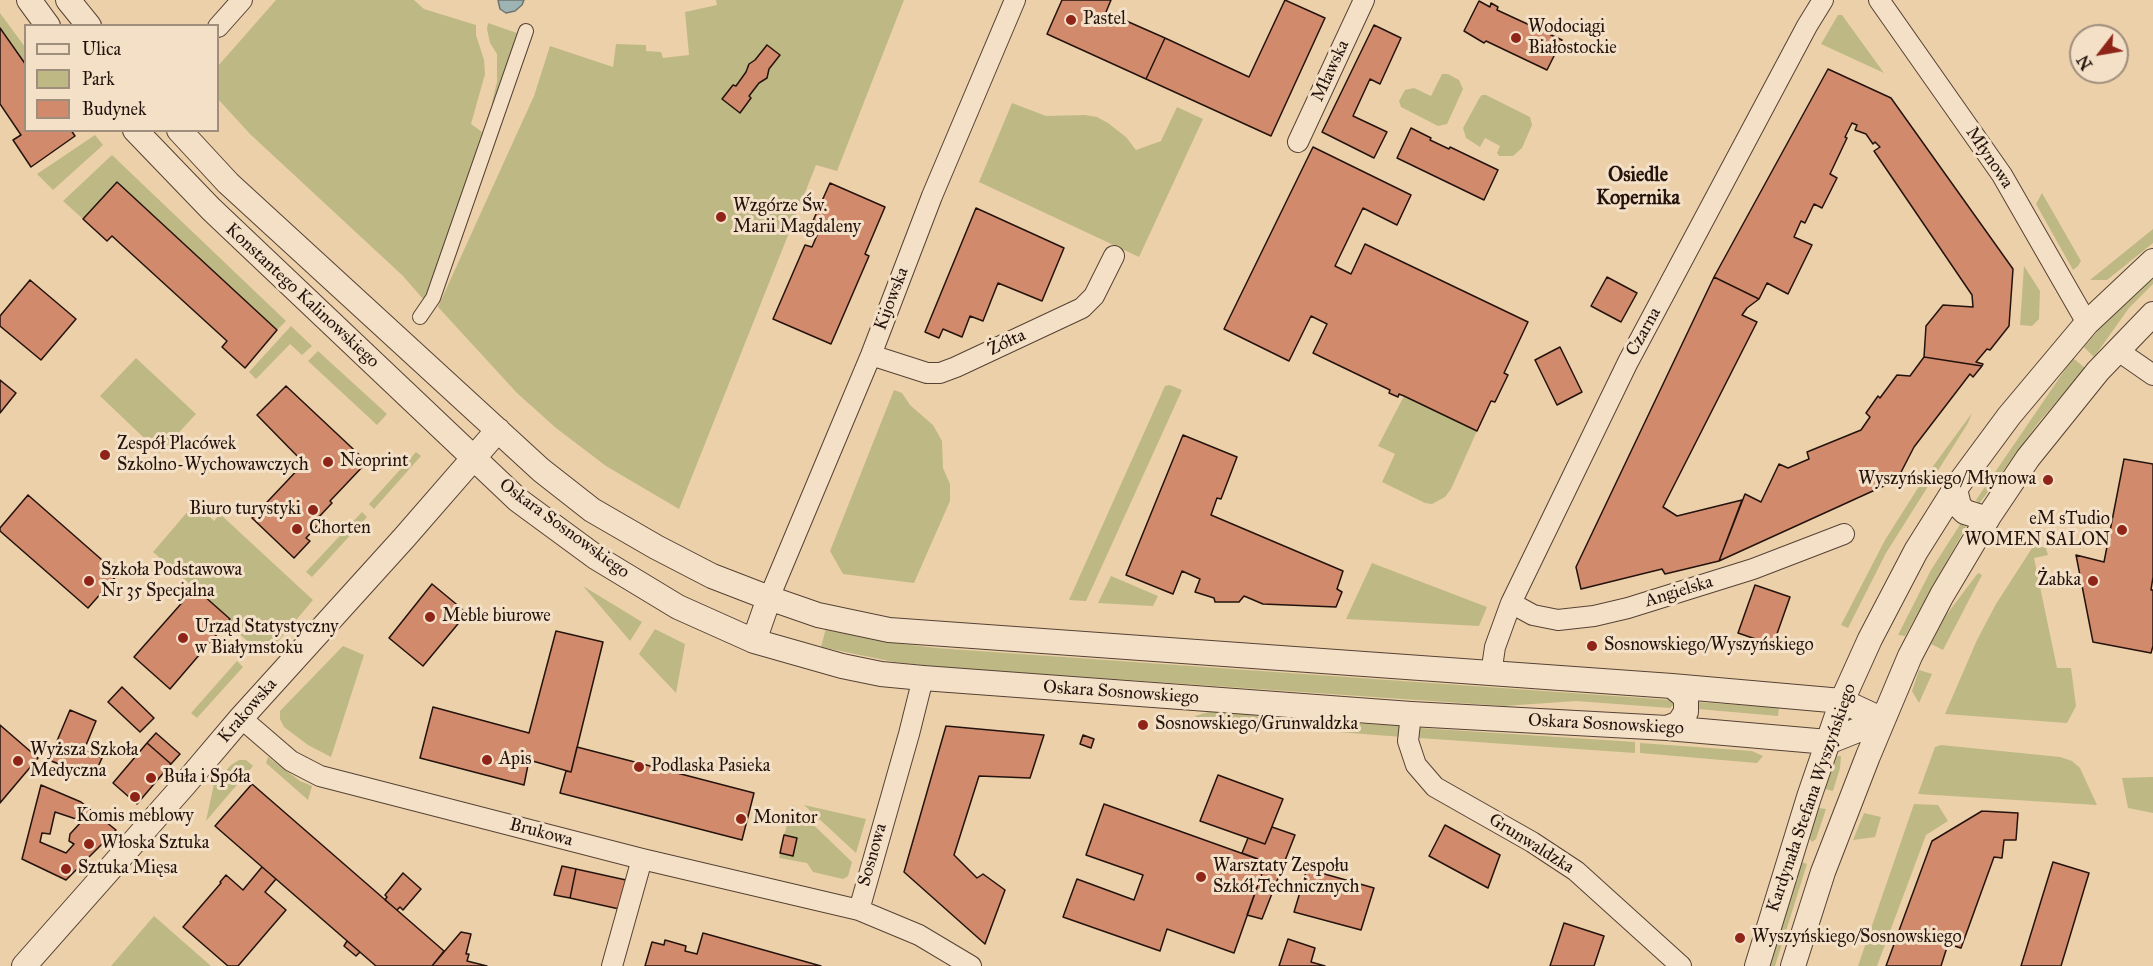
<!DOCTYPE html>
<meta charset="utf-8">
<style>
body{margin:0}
#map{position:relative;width:2153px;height:966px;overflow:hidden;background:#ecd0a9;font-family:"IM FELL Great Primer",serif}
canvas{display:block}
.legend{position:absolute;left:24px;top:24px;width:195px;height:108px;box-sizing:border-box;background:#f3e0c7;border:2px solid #a08e7d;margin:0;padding:8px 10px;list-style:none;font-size:18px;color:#24130d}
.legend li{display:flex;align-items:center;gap:12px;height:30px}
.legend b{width:30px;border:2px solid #a08e7d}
.north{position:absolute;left:2069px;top:24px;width:60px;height:60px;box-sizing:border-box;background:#f3e0c7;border:2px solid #a08e7d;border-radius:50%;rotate:239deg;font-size:16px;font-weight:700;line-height:24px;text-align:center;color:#24130d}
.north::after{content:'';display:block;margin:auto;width:21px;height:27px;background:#8f2418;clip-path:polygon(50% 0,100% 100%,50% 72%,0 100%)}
</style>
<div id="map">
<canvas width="2153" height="966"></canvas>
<ul class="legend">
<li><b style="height:8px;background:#f3e0c7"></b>Ulica</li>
<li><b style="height:16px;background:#beb984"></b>Park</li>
<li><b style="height:16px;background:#d18b6c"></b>Budynek</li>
</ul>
<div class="north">N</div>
</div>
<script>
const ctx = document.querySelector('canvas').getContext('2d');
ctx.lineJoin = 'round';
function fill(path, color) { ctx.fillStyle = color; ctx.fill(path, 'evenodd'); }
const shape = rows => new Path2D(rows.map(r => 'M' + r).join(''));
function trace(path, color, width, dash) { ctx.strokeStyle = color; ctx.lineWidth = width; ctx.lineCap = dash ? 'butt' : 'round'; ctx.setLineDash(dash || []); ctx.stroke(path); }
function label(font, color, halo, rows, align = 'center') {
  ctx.font = font + ' "IM FELL Great Primer",serif'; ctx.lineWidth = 6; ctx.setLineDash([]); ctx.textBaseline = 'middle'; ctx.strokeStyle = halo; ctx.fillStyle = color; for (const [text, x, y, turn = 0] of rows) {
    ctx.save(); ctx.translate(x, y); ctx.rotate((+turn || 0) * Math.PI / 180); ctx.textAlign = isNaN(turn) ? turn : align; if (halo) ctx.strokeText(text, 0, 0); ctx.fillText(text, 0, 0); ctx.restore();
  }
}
fill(shape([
 [276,0,414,0,424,9,476,25,476,35,484,60,485,74,471,124,482,132,446,249,424,300,403,276,250,134,218,99,218,66],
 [716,0,904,0,837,171,816,165,679,509,606,466,556,428,517,393,438,307,534,96,550,46,613,67,616,44,646,45,646,51,661,52,663,58,689,55,685,12,717,5],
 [0,13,25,47,25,65,0,28],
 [1838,15,1842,15,1884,73,1821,44],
 [488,23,517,33,493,116,492,102,497,82,497,54,490,43,487,29],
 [1442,74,1448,74,1459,80,1463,89,1447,124,1438,126,1401,107,1399,101,1405,90,1414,88,1431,96],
 [1482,95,1486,95,1530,117,1532,125,1522,148,1513,156,1499,156,1497,153,1500,146,1485,138,1480,147,1466,138,1463,128,1480,97],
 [1012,103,1046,116,1085,115,1097,117,1108,123,1126,137,1136,150,1161,141,1177,107,1203,119,1139,257,979,182],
 [95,135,103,145,53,190,37,174],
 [112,155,286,321,277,330,117,183,83,219,63,201],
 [2042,193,2081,261,2078,266,2073,270,2036,204],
 [2153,229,2153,243,2107,280,2090,280],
 [2024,266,2040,291,2039,319,2032,326,2020,325],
 [2153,277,2153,284,2129,308,2094,357,2084,347,2109,318],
 [291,326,312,346,302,355,290,344,256,379,249,372],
 [318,351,387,414,377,425,308,361],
 [136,358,196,414,160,453,100,396],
 [2073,358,2085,368,2038,423,1979,504,1976,500],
 [1170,385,1182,390,1086,601,1069,600,1165,386],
 [894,390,902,393,910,405,933,425,942,441,943,468,950,484,950,501,914,583,843,574,830,551],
 [1404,396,1477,431,1451,489,1445,497,1432,504,1425,503,1382,482,1395,454,1378,446],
 [1972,413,1968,423,1886,553,1848,628,1841,625,1885,540,1923,480],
 [416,452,421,456,374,509,369,504],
 [195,503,214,521,220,514,313,600,269,652,261,653,227,623,230,619,153,552],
 [362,512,367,517,312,577,306,572],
 [1961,523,1966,527,1905,636,1898,635,1931,570],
 [2034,545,2046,548,2048,555,2034,558,2057,668,2071,668,2076,706,2067,723,1945,714,1977,640,1996,604],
 [1372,563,1487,607,1479,626,1346,619],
 [1978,573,1982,575,1943,650,1931,644,1944,618],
 [1111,576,1158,596,1153,606,1098,603],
 [583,586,642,622,630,641],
 [826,628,886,642,936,648,1671,700,1674,704,1670,708,1576,701,1504,706,940,667,894,662,821,647],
 [655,629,685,644,676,693,639,654],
 [343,646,364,655,331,757,308,745,284,727,280,719,280,711],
 [237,661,243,667,197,718,191,713],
 [1919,670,1932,674,1919,703,1912,691],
 [1698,702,1779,708,1778,716,1698,709],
 [1212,711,1279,718,1280,729,1195,722,1195,716],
 [1300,720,1402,726,1402,737,1299,729],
 [1420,728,1635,742,1635,753,1419,738],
 [1640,743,1752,751,1763,756,1757,763,1640,753],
 [1941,745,2060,757,2072,761,2080,768,2097,805,1918,794,1935,747],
 [1837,756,1841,756,1840,768,1833,791,1825,789],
 [268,757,300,781,312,786,308,800,266,763],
 [239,760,246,760,253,766,206,821,214,784,231,765],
 [2153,777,2153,813,2128,808,2122,778],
 [1914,804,1938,805,1948,821,1926,835,1877,966,1858,966],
 [793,805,852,862,848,876,843,879,813,872,807,863,779,858,780,853,793,856,797,838,784,835],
 [804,805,866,819,856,853],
 [1819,808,1826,809,1816,839,1812,842,1809,838],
 [1864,813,1881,817,1875,837,1853,840],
 [1802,862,1807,864,1775,966,1769,966],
 [154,916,211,966,111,966]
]), '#beb984');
const water = shape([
 [498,0,524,0,522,5,515,11,506,13,500,9,498,0]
]);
fill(water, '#9db4b3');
trace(water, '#6d7471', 1.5);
const building = shape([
 [1062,0,1111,0,1106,12,1165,38,1146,79,1047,34,1062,0],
 [1285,0,1325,18,1271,136,1146,79,1165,38,1249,77,1285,0],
 [1479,1,1490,7,1491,3,1498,7,1497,10,1562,40,1547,70,1486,41,1484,43,1464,31,1479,1],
 [1374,25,1401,38,1380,84,1370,79,1353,116,1387,132,1374,158,1322,132,1374,25],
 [0,28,26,65,26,130,71,130,75,136,31,167,13,140,21,135,0,104,0,28],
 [767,45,780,55,769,69,767,78,759,83,749,96,751,98,740,113,722,99,733,85,736,86,746,72,749,64,755,60,767,45],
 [1828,69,1891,98,2013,269,2009,326,1990,350,1987,349,1976,362,1983,364,1982,366,1924,357,1926,326,1943,305,1973,307,1972,295,1874,151,1880,147,1875,142,1873,144,1866,134,1855,130,1857,125,1852,123,1845,137,1847,138,1830,174,1837,178,1822,208,1814,204,1805,223,1801,221,1794,237,1812,245,1788,294,1767,283,1759,299,1714,277,1828,69],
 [1411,128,1431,138,1430,140,1449,149,1450,147,1498,170,1484,200,1397,158,1411,128],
 [1313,147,1411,195,1397,225,1363,208,1335,266,1351,274,1365,244,1528,322,1504,373,1508,375,1495,402,1491,401,1477,431,1404,396,1399,394,1398,397,1389,393,1390,390,1313,353,1327,324,1311,316,1289,361,1224,329,1313,147],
 [117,182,277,330,245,368,222,347,227,341,112,236,107,241,83,219,117,182],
 [830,183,885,207,865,254,869,256,831,344,773,319,805,245,812,247,821,226,812,223,830,183],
 [976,208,1064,248,1042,301,998,283,983,321,970,316,962,337,943,329,939,338,925,332,976,208],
 [1607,277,1637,293,1621,322,1591,306,1607,277],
 [1714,277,1759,299,1747,308,1742,315,1757,322,1663,507,1677,516,1742,500,1719,561,1665,574,1662,569,1581,589,1576,567,1714,277],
 [30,280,76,319,41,360,0,326,0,316,30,280],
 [1560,347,1582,392,1557,405,1535,360,1560,347],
 [1924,357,1982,366,1973,377,1970,374,1914,447,1897,480,1719,561,1745,494,1761,502,1779,464,1788,468,1809,459,1807,452,1861,430,1870,417,1866,413,1878,396,1880,398,1897,375,1910,376,1924,357],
 [0,380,16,393,0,413,0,380],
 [286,386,367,462,330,501,332,503,317,519,320,523,306,538,310,541,294,558,252,518,304,463,257,415,286,386],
 [1183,435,1237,457,1221,499,1217,498,1211,515,1343,571,1337,589,1342,592,1336,607,1263,604,1244,596,1239,602,1215,602,1214,598,1195,592,1200,579,1182,571,1173,594,1126,575,1183,435],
 [2124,459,2153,464,2153,577,2151,590,2153,590,2153,646,2151,653,2093,642,2076,555,2104,562,2124,459],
 [28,495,118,574,88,608,0,531,0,528,28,495],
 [432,584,467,613,423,666,389,638,432,584],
 [1755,585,1790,597,1773,645,1738,633,1755,585],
 [195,588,230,619,170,689,134,657,195,588],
 [556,631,603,642,571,772,529,760,524,785,420,758,433,707,529,733,556,631],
 [122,687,154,718,140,732,108,702,122,687],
 [70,710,96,721,84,750,102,758,93,778,49,760,70,710],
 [0,725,38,758,0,803,0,725],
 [946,726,1044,735,1030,778,979,776,954,855,977,878,983,874,1005,890,985,944,904,872,946,726],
 [156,733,180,754,171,764,147,743,156,733],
 [1083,735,1094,739,1091,748,1080,744,1083,735],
 [147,743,171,764,137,804,113,783,147,743],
 [577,747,754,793,742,840,560,793,566,771,571,772,577,747],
 [1218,775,1283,799,1265,844,1200,821,1218,775],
 [252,784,444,951,432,966,376,966,215,826,252,784],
 [41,785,81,802,116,830,66,880,22,859,41,785],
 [55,812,82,821,70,834,69,841,74,844,66,853,40,842,42,833,50,834,55,812],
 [1104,804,1266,862,1234,953,1167,929,1160,951,1063,917,1077,879,1134,900,1143,875,1086,855,1104,804],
 [1982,811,2018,813,2016,840,2004,840,2002,858,1994,857,1961,948,1948,944,1941,966,1886,966,1932,841,1982,811],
 [1445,825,1500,855,1488,888,1429,856,1445,825],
 [1272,827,1295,835,1262,919,1247,915,1266,862,1242,853,1248,838,1265,844,1272,827],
 [784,835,797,838,793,856,780,853,784,835],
 [2053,862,2089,873,2061,966,2021,966,2053,862],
 [562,866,576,869,570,898,554,895,562,866],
 [262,867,276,879,265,892,286,910,238,966,228,966,183,927,221,883,220,882,226,875,243,890,262,867],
 [576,869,626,880,619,909,570,898,576,869],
 [1307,869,1374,888,1361,930,1294,912,1307,869],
 [403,873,421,889,403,910,400,907,397,910,385,900,387,897,385,895,403,873],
 [1564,923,1604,936,1594,966,1550,966,1564,923],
 [461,932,471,934,466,954,469,954,467,961,487,966,432,966,461,932],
 [703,933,821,966,645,966,652,942,664,945,665,940,686,946,685,951,697,954,703,933],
 [1288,939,1315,948,1311,962,1325,966,1279,966,1288,939],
 [347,941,360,952,356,956,344,946,347,941]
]);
fill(building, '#d18b6c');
trace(building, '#24130d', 1.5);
const pedestrian = shape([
 [420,317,433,298,526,31]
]);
const minor = shape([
 [1879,0,2002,175,2087,323],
 [218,27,242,0],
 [1298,142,1364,0],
 [2117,350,2153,375],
 [871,355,927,373,940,373,956,367,1082,308,1094,296,1114,256],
 [769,598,871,355,932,196,1015,0],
 [1511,603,1533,615,1558,620,1594,616,1628,608,1753,569,1844,534],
 [1491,674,1495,647,1511,603,1628,362,1807,26,1823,0],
 [1411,714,1408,741,1416,765,1435,787,1532,842,1576,871,1681,966],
 [241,718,291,761,320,776,642,859,859,910,919,935,971,966],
 [859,910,909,734,923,678],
 [612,966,642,859]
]);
const tertiary = shape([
 [29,0,48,26],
 [68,0,89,26],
 [135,130,211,209,518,500,597,558,678,607,754,641,842,666,881,674,923,678,1411,714,1667,728,1828,742,1883,720],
 [179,130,228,183,541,470,592,510,656,547,712,576,769,598,818,615,889,630,1672,686,1842,701,1883,720],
 [1955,489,1959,506,1965,512,1981,517,1989,516],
 [754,641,769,598],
 [1667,728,1679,723,1686,712,1686,699,1682,694,1672,686],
 [24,966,185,784,241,718,404,538,498,430],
 [1757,966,1809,797,1842,701,1870,639,1916,551,1955,489,2009,416,2087,323,2153,261],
 [1793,966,1823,872,1868,756,1910,656,1942,595,1989,516,2028,458,2098,371,2153,314]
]);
trace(pedestrian, '#564234', 16);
trace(minor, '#564234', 22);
trace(tertiary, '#564234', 26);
trace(pedestrian, '#f3e0c7', 14);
trace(minor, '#f3e0c7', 20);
trace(tertiary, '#f3e0c7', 24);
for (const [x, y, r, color] of [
 [1071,20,6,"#8f2418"],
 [1516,38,6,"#8f2418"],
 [721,217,6,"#8f2418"],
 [105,455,6,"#8f2418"],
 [328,462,6,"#8f2418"],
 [2048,480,6,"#8f2418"],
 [313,510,6,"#8f2418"],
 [297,529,6,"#8f2418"],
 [2122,530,6,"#8f2418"],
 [89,581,6,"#8f2418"],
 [2093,581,6,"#8f2418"],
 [430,617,6,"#8f2418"],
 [183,638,6,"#8f2418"],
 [1592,646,6,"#8f2418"],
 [1143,725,6,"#8f2418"],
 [487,760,6,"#8f2418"],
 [18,761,6,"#8f2418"],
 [639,767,6,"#8f2418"],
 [151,778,6,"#8f2418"],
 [135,797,6,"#8f2418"],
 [741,819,6,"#8f2418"],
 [89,844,6,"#8f2418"],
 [66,869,6,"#8f2418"],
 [1201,877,6,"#8f2418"],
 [1740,938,6,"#8f2418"]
]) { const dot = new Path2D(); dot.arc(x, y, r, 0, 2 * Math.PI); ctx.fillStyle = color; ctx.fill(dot); trace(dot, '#f3e0c7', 2); }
label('18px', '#24130d', '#f3e0c7', [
 ["Pastel",1083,20],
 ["Wodociągi",1528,28],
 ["Białostockie",1528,49],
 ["Wzgórze Św.",733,207],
 ["Marii Magdaleny",733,228],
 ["Zespół Placówek",117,445],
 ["Szkolno-Wychowawczych",117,466],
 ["Neoprint",340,462],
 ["Wyszyńskiego/Młynowa",2036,480,"right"],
 ["Biuro turystyki",301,510,"right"],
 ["eM sTudio",2110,520,"right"],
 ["WOMEN SALON",2110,541,"right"],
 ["Chorten",309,529],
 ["Szkoła Podstawowa",101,571],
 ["Nr 35 Specjalna",101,592],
 ["Żabka",2081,581,"right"],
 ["Meble biurowe",442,617],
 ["Urząd Statystyczny",195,628],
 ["w Białymstoku",195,649],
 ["Sosnowskiego/Wyszyńskiego",1604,646],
 ["Sosnowskiego/Grunwaldzka",1155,725],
 ["Wyższa Szkoła",30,751],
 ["Medyczna",30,772],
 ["Apis",499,760],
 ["Podlaska Pasieka",651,767],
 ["Buła i Spóła",163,778],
 ["Komis meblowy",135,817,"center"],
 ["Monitor",753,819],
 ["Włoska Sztuka",101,844],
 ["Warsztaty Zespołu",1213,867],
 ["Szkół Technicznych",1213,888],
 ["Sztuka Mięsa",78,869],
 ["Wyszyńskiego/Sosnowskiego",1752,938]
], 'left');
label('18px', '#24130d', '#f3e0c7', [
 ["Mławska",1331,71,-65],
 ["Młynowa",1989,158,56],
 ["Konstantego Kalinowskiego",302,296,43],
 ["Kijowska",892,299,-69],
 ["Czarna",1644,332,-61],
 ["Żółta",1007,343,-25],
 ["Oskara Sosnowskiego",564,529,36],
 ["Angielska",1679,592,-17],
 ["Oskara Sosnowskiego",1121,693,4],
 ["Krakowska",248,711,-49],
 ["Oskara Sosnowskiego",1606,725,3],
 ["Kardynała Stefana Wyszyńskiego",1812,798,-71],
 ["Brukowa",541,833,15],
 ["Grunwaldzka",1531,844,32],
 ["Sosnowa",873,855,-74]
]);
label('bold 20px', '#24130d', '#f3e0c7', [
 ["Osiedle",1638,176],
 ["Kopernika",1638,199]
]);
</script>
